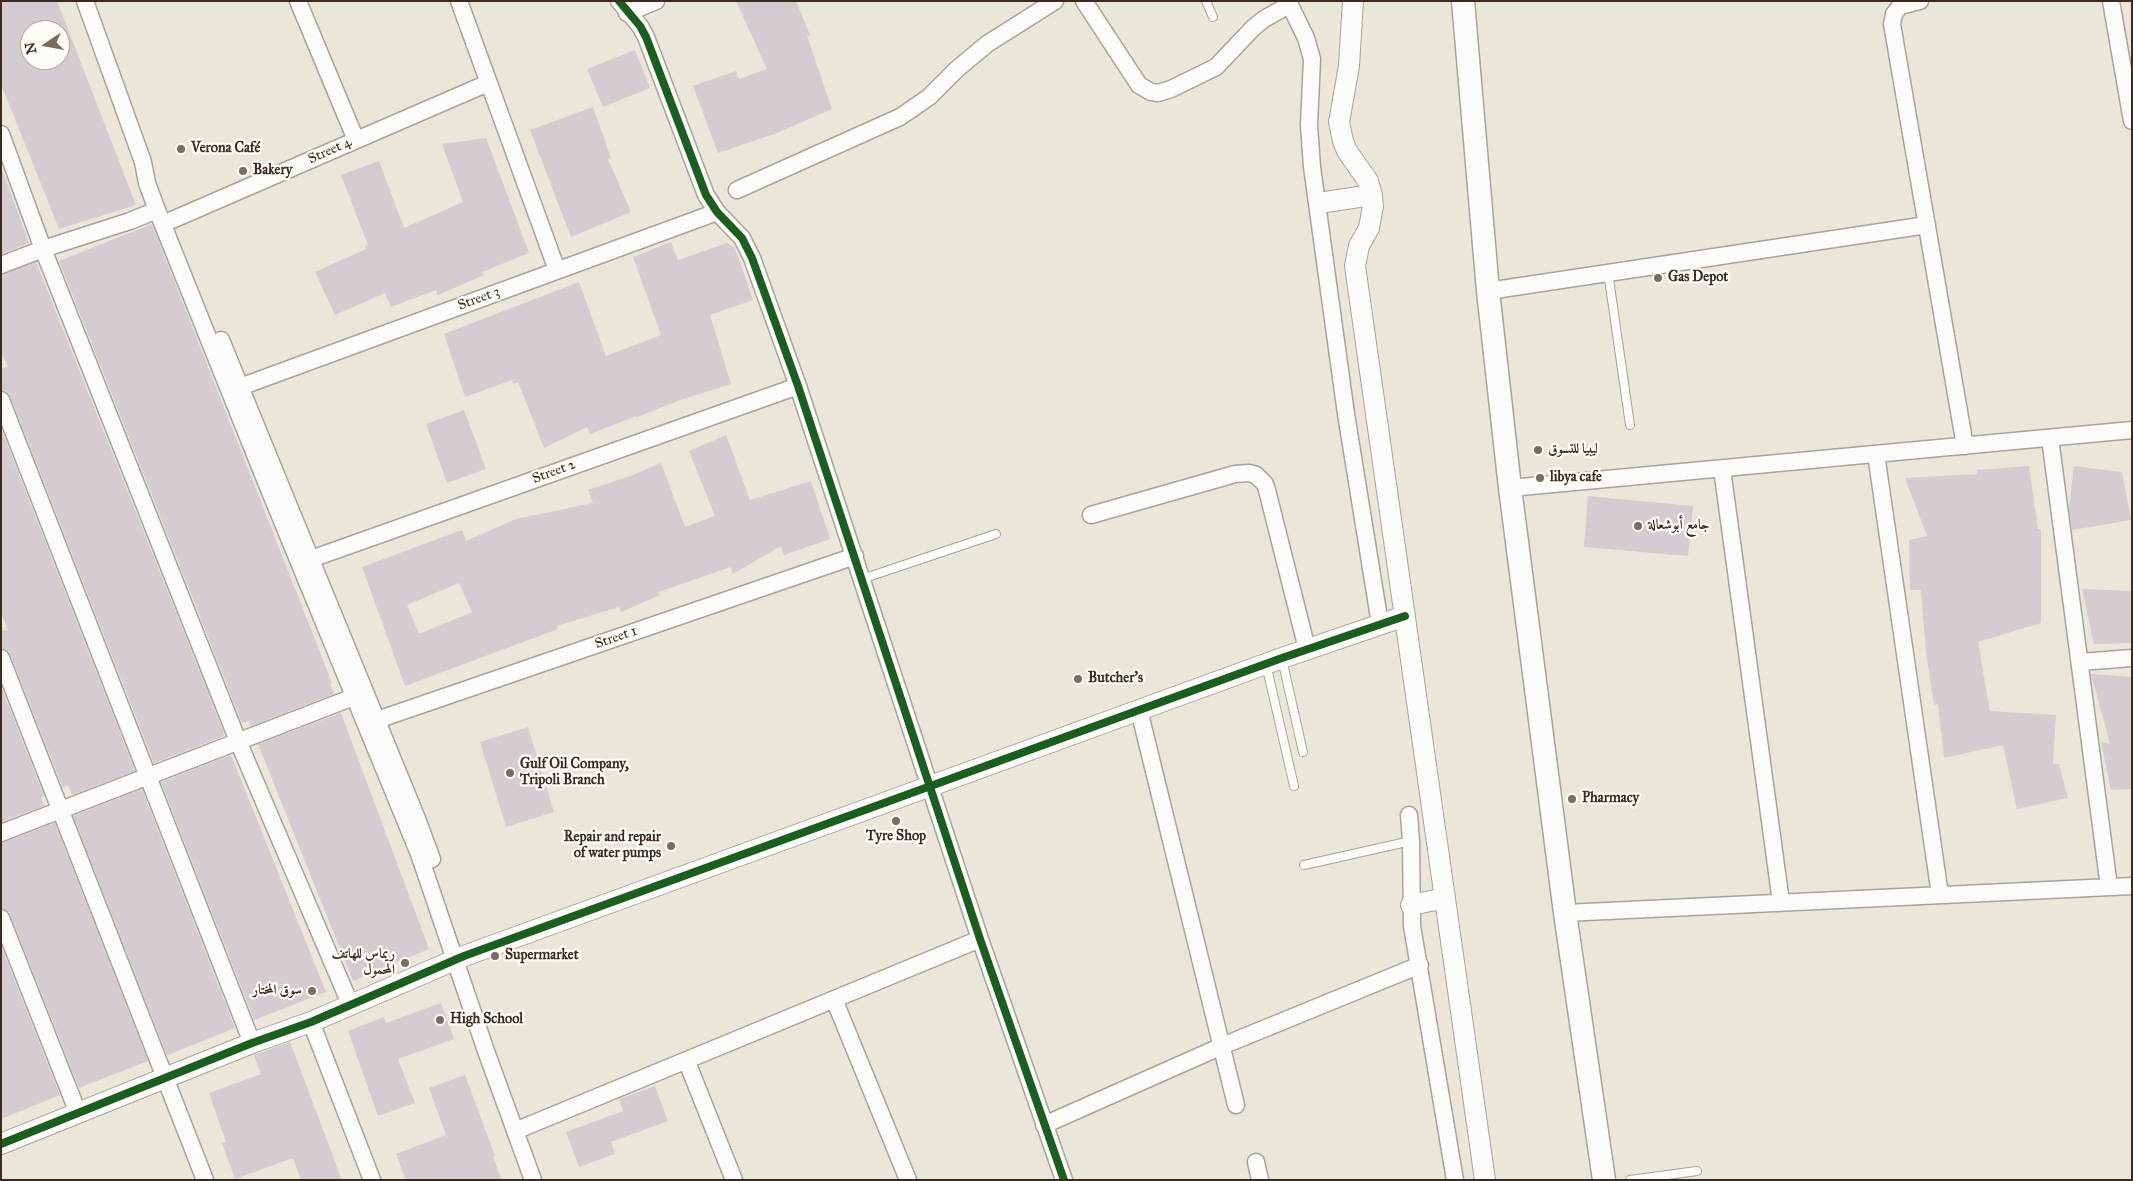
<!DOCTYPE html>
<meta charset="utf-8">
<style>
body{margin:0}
#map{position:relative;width:2133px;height:1181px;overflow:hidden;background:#ebe6da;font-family:"IM FELL Great Primer",serif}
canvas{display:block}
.frame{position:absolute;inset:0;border:2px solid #3b2a1e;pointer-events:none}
.north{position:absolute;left:20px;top:20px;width:50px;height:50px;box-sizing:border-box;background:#fdfcf7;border:1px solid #afa8a0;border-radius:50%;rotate:258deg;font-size:14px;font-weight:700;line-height:20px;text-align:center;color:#3b2a1e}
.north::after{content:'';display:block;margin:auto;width:18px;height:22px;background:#796c60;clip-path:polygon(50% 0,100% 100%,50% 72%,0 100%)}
</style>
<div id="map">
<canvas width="2133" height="1181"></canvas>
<div class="frame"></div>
<div class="north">N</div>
</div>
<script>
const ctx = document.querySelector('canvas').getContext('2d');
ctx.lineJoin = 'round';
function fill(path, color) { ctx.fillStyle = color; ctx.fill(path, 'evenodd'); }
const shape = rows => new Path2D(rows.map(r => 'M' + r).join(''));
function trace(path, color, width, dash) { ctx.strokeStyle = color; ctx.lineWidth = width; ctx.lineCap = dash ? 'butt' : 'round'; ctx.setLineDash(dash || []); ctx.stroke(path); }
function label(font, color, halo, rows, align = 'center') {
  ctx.font = font + ' "IM FELL Great Primer",Amiri,serif'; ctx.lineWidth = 4.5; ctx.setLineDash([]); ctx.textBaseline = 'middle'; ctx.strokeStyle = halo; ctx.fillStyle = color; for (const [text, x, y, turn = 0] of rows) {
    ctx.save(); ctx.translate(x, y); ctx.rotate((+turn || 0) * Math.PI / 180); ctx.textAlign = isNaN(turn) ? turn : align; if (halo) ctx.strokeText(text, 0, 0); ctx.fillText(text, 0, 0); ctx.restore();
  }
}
fill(shape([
 [1,1,57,1,136,205,59,229,1,84],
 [30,30,60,30,60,60,30,60],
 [736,1,796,1,810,35,807,36,832,109,777,133,718,153,693,86,736,71,739,79,767,69],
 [635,50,650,88,603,107,587,69],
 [593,107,611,158,608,159,631,212,571,237,530,130],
 [486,138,529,253,482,272,484,275,438,295,436,290,391,307,385,293,335,315,315,272,366,249,365,246,368,245,341,175,379,161,404,228,463,202,442,144],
 [1,172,3,172,29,243,1,254],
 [152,224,332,683,330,684,334,694,251,726,249,721,242,723,59,261],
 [671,242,678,260,727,243,735,248,753,300,710,315,731,384,683,399,637,417,636,416,590,434,587,427,544,448,518,382,514,384,512,380,465,397,444,334,579,282,606,356,661,335,633,257],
 [36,262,223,730,224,736,154,763,10,396,7,392,1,390,1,369,8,367,1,351,1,275],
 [464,410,486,469,447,483,426,424],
 [1,428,135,771,72,795,68,785,63,788,10,654,7,650,1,648,1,631,8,630,1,612],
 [726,435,750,500,811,481,830,539,784,555,781,546,733,574,731,567,658,592,660,595,621,612,619,607,557,626,558,629,405,686,362,567,462,530,466,541,516,519,593,503,588,490,633,475,661,463,685,527,715,516,689,451],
 [459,583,472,612,419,634,407,605],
 [2029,466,2038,529,2041,529,2041,623,1978,642,1990,711,2056,715,2053,764,2059,764,2068,798,2017,809,2003,745,1944,758,1938,704,1934,705,1926,653,1921,590,1910,590,1909,540,1927,536,1905,478,1977,474,1977,470],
 [2074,466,2122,472,2131,520,2072,530,2069,509],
 [1588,496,1693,506,1688,556,1584,547],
 [2082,589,2132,591,2132,643,2094,644],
 [2091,674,2132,677,2132,789,2111,790,2101,742,2110,744],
 [1,686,44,796,41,798,44,806,1,822],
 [341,713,429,949,353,981,258,744],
 [528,727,554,812,506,827,480,742],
 [231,755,326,992,254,1020,161,782],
 [142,789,235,1028,168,1055,166,1053,73,816],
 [55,823,148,1061,79,1088,10,914,7,910,1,908,1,843],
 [1,946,60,1095,1,1119],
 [441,1003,454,1039,398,1059,415,1103,378,1116,348,1031,384,1017,386,1023],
 [290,1042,342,1180,301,1180,293,1158,235,1179,222,1143,226,1142,209,1093,261,1074,254,1055],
 [465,1075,495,1156,493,1157,502,1180,406,1180,396,1154,446,1135,429,1088],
 [655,1086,668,1121,611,1142,615,1154,579,1167,566,1132,623,1111,619,1099]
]), '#d4ccd1');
const service = shape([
 [1206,1,1213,17],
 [1608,272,1630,425],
 [862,579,996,534],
 [1282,659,1303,752],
 [1266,664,1294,786],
 [1304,865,1411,841],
 [1630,1180,1697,1171]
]);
const minor = shape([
 [85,1,143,162,147,183,157,210,266,482,419,854,486,1051,533,1180],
 [298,1,356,140],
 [459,1,557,270],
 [619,1,640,26,646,37,706,195,717,212,742,238,752,258,798,386,980,939,1064,1180],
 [1084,1,1139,85,1151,92,1158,93,1171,89,1216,67,1253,28,1264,19,1289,5],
 [1288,1,1306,38,1312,59,1309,125,1312,167,1346,414,1380,624],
 [1920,1,1900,6,1894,14,1892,24,1965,446],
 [2111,1,2132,121],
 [627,13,656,1],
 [1,134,43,249,238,741,351,1006],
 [737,190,900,117,929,97,956,70,987,44,1055,1],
 [172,220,488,83],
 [1,265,43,249,130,221,157,210],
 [1488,291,1927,225],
 [221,340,416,816,432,859],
 [240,387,717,212],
 [1,400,252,1043],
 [2050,438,2109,887],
 [1876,454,1940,895],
 [1722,469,1781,902],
 [1510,488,2132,430],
 [1091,515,1235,474,1249,473,1256,475,1265,484,1267,490,1307,649],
 [311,559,798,386],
 [1,658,205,1180],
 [2080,662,2132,658],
 [1139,710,1236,1105],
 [377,720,855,556],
 [1409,815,1411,841,1412,926,1455,1180],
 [1,833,364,693],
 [1565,913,2132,886],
 [1,918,78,1113],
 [834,999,908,1180],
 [311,1022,372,1180],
 [687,1062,734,1180],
 [1044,1125,1222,1046,1420,965],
 [515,1131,980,939],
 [1256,1162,1260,1180]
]);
const tertiary = shape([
 [1353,1,1349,66,1339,122,1343,141,1347,151,1368,181,1372,195,1373,206,1369,228,1359,246,1355,266,1485,1180],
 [1319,203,1372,195],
 [1411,905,1445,898],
 [1,1144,252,1043,311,1022,464,956,1282,658,1405,616]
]);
const secondary = shape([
 [1463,1,1488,291,1510,488,1565,913,1604,1180]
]);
trace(service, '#a8a39b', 10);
trace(minor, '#a8a39b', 19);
trace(tertiary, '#a8a39b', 22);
trace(secondary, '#a8a39b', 25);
trace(service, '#fcfbf9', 8);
trace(minor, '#fcfbf9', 16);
trace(tertiary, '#fcfbf9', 20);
trace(secondary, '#fcfbf9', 22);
trace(shape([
 [619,1,640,26,646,37,706,195,717,212,742,238,752,258,798,386,980,939,1064,1180],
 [1,1144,252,1043,311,1022,464,956,1282,658,1405,616]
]), '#1b5e20', 8);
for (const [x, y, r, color] of [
 [181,149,5,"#796c60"],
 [243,171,5,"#796c60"],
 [1658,278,5,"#796c60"],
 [1538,450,5,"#796c60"],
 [1540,478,5,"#796c60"],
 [1638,526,5,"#796c60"],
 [1078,679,5,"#796c60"],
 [510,773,5,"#796c60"],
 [1572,799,5,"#796c60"],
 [896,821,5,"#796c60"],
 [671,846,5,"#796c60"],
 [495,956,5,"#796c60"],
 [405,963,5,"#796c60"],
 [312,991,5,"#796c60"],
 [440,1020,5,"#796c60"]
]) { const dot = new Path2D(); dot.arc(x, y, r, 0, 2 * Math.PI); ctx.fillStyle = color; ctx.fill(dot); trace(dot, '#fdfcf7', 2); }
label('bold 14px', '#3b2a1e', '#fdfcf7', [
 ["Verona Café",191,149],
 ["Bakery",253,171],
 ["Gas Depot",1668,278],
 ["ليبيا للتسوق",1548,450],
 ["libya cafe",1550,478],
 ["جامع أبوشعالة",1648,526],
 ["Butcher’s",1088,679],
 ["Gulf Oil Company,",520,765],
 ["Tripoli Branch",520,781],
 ["Pharmacy",1582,799],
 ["Tyre Shop",896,837,"center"],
 ["Repair and repair",661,838,"right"],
 ["of water pumps",661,854,"right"],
 ["ريماس للهاتف",395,955,"right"],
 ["المحمول",395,971,"right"],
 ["Supermarket",505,956],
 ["سوق المختار",302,991,"right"],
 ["High School",450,1020]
], 'left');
label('14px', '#3b2a1e', '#fdfcf7', [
 ["Street 4",330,151,-24],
 ["Street 3",479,299,-20],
 ["Street 2",554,472,-20],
 ["Street 1",616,638,-19]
]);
</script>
